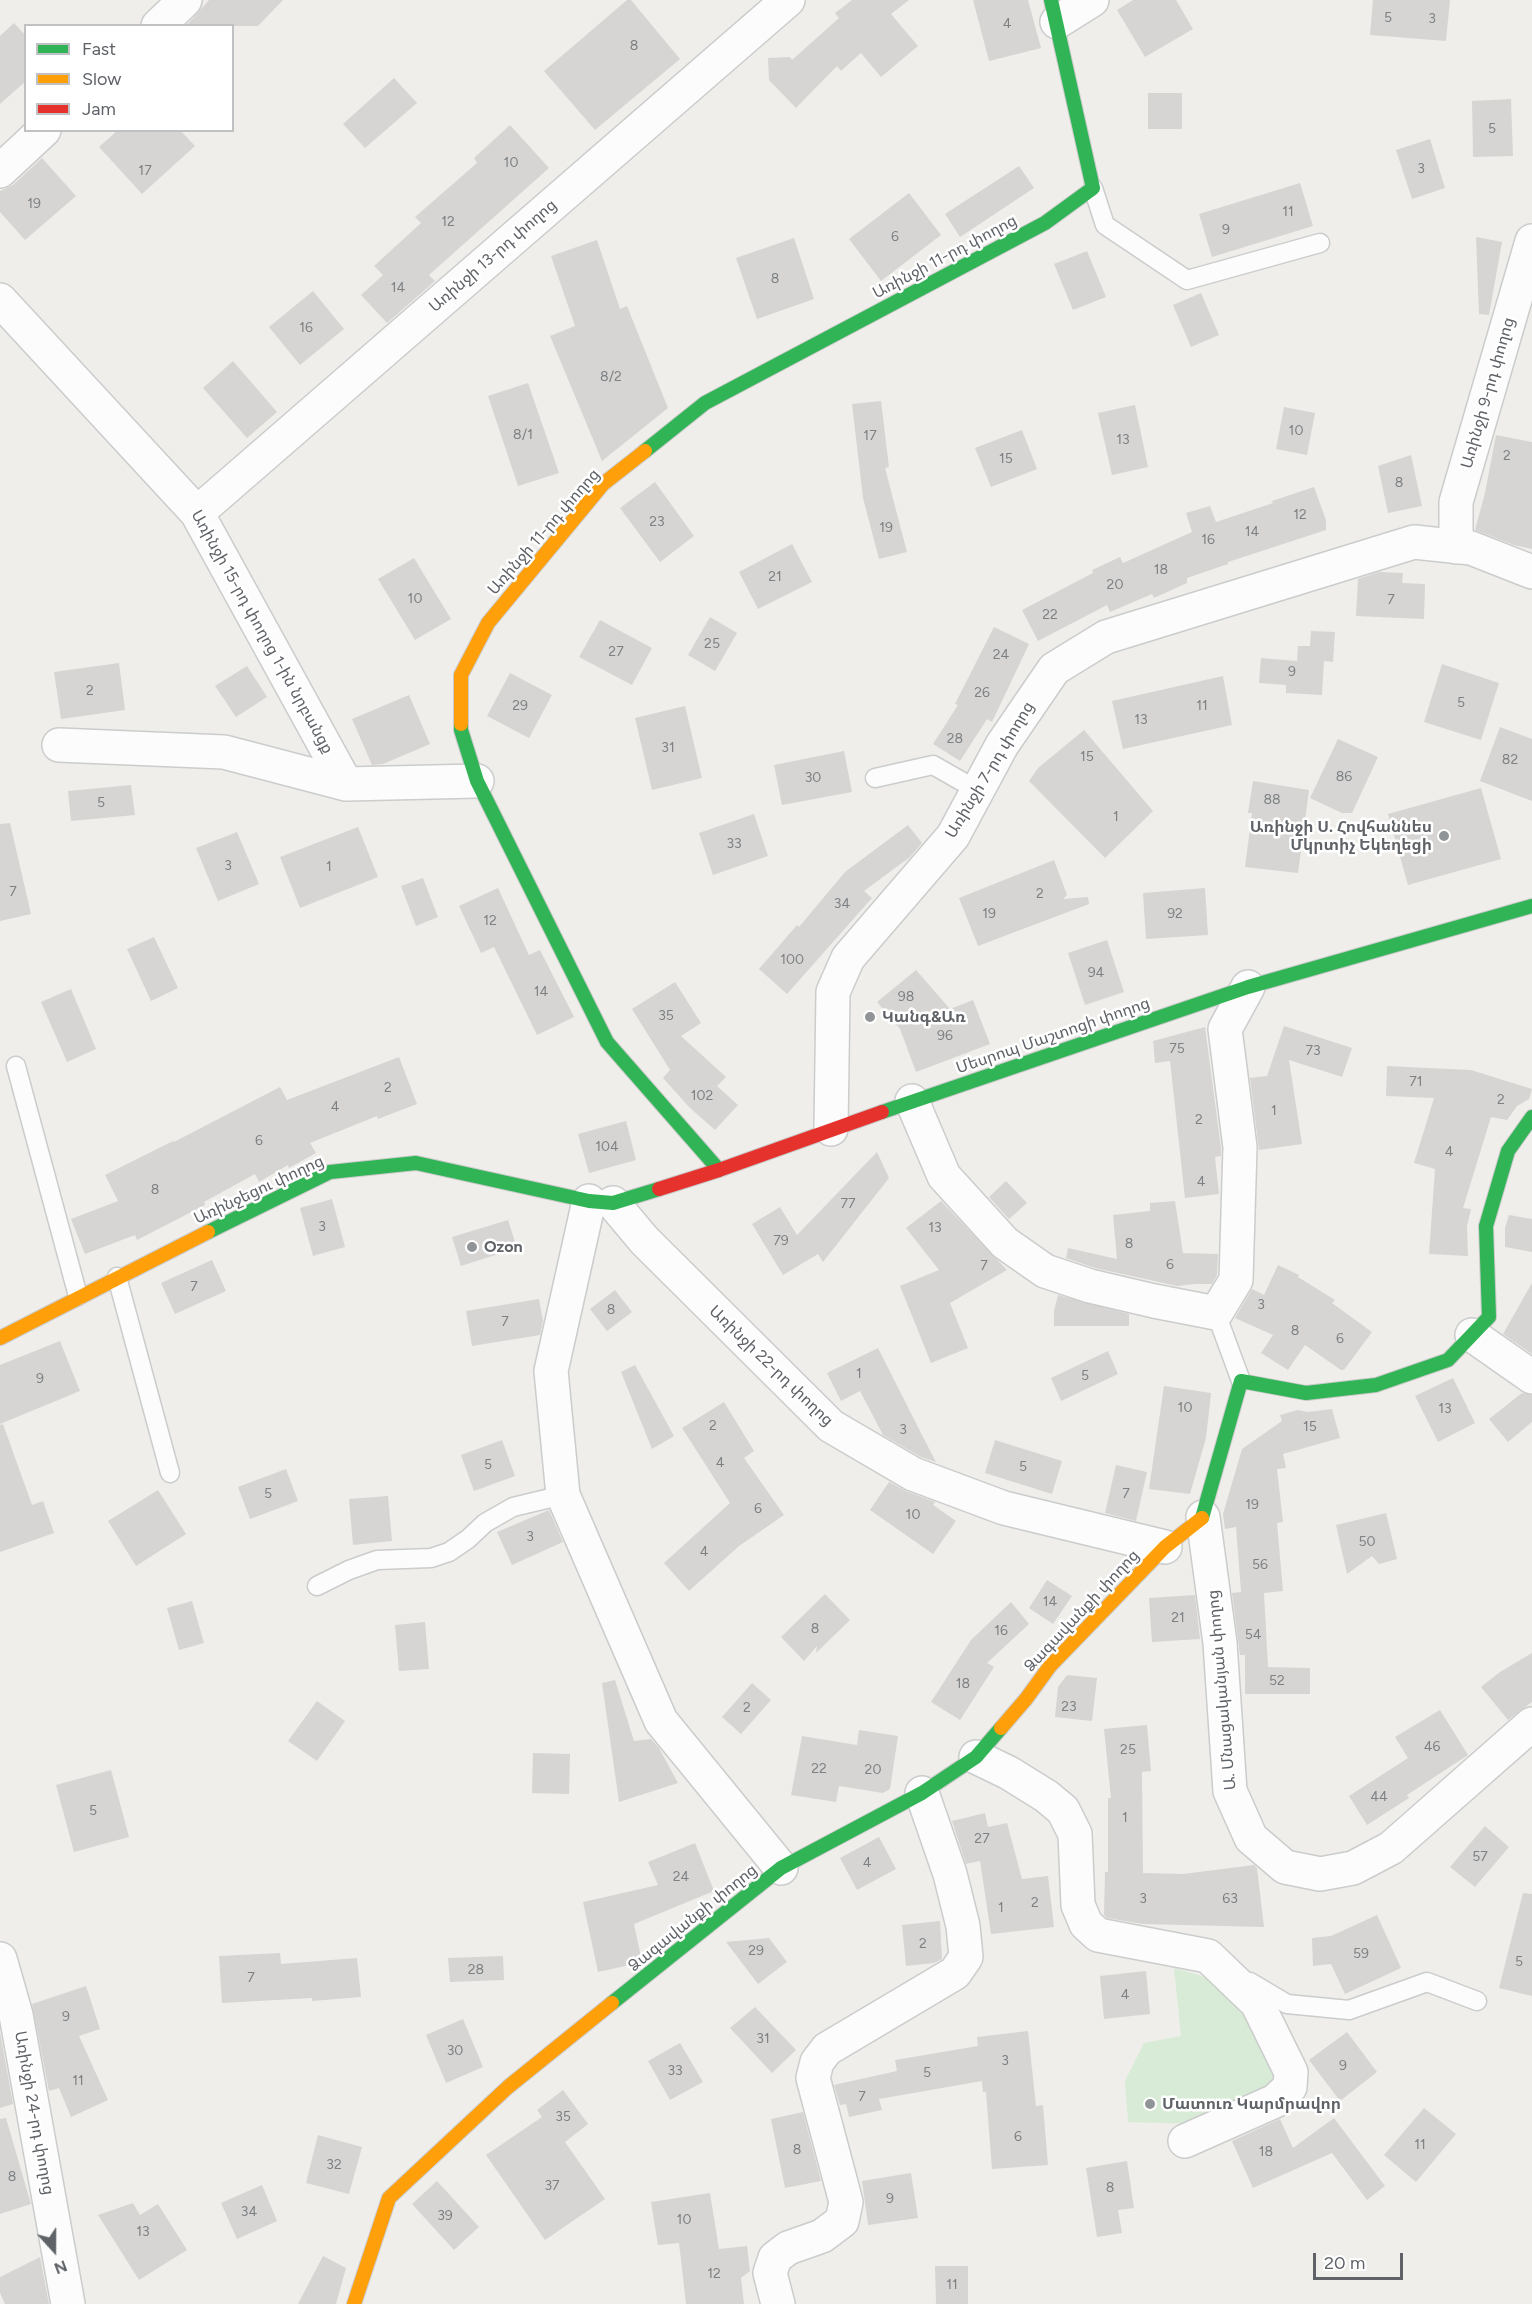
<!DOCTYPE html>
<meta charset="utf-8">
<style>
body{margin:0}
#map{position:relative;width:1532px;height:2304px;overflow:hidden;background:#efeeea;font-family:Figtree,sans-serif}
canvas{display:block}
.legend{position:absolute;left:24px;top:24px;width:210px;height:108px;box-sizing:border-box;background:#fff;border:2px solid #bfc1c3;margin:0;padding:8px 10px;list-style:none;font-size:18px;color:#5f6368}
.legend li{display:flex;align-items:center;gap:12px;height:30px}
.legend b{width:30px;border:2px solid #bfc1c3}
.north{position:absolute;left:24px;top:2220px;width:60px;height:60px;-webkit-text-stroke:4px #fff;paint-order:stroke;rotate:159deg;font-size:16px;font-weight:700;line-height:24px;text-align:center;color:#5f6368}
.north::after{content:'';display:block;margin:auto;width:21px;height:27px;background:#5f6368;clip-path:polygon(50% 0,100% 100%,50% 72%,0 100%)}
.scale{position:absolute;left:1313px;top:2253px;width:90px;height:27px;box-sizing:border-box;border:3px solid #5f6368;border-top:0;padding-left:8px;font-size:18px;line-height:21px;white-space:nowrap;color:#5f6368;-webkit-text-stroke:4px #fff;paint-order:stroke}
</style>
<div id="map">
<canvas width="1532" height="2304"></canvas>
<ul class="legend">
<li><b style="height:8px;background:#30b455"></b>Fast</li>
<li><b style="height:8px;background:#ff9f0a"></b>Slow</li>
<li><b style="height:8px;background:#e5322d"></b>Jam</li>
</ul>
<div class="north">N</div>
<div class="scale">20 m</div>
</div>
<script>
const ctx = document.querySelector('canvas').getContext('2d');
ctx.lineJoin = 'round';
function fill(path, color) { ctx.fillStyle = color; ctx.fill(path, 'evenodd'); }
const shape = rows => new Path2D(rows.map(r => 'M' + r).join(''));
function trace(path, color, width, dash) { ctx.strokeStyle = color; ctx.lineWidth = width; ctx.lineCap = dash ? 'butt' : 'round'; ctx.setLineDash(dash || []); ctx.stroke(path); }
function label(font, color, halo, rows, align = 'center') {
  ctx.font = font + ' Figtree,"Noto Sans Armenian",sans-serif'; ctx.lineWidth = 5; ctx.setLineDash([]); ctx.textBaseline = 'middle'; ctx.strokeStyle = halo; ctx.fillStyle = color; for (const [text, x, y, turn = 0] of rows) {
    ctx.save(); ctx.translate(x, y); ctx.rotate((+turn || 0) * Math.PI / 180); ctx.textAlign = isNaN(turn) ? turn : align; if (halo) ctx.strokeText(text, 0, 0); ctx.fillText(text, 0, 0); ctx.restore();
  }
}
fill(shape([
 [1174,1968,1226,1983,1247,2006,1285,2084,1200,2124,1128,2122,1125,2081,1144,2043,1181,2036]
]), '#d8ebd6');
fill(shape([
 [209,0,283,0,258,26,186,26],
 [627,0,631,0,680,59,595,130,544,71],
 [852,0,909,0,891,14,918,46,881,77,861,53,841,71,837,66,796,108,769,80,768,58,790,57,792,60,839,18,835,13],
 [973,0,1028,0,1041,48,989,61],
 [1133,0,1176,0,1193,29,1145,57,1117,10],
 [1373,0,1450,0,1446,41,1370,35],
 [14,23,26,36,26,81,0,104,0,36],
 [394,78,417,103,365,148,343,124],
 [1148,93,1182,93,1182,129,1148,129],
 [1511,99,1513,156,1473,157,1472,101],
 [510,125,549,168,429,275,435,281,387,323,361,295,383,275,374,266,421,223,415,217,477,163,474,158],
 [118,130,180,130,195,146,142,194,99,147],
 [1430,139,1445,188,1412,199,1396,150],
 [42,158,76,196,25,240,0,212,0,191,13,185],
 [1019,166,1034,188,960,237,945,214],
 [1300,183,1313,226,1212,257,1199,214],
 [909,193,941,235,881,281,849,239],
 [1476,237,1502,242,1489,315,1479,314],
 [794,238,814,299,757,319,736,258],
 [597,240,620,309,627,306,668,408,602,461,550,336,575,326,551,256],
 [1087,251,1106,297,1073,310,1054,264],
 [313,291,344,329,300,365,269,327],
 [1201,293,1219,335,1191,347,1173,305],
 [233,361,277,412,247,438,203,388],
 [528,383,559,473,518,486,488,396],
 [881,401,889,467,885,468,907,552,879,559,863,498,852,404],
 [1135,405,1148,467,1112,475,1098,413],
 [1284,407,1315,413,1307,455,1276,449],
 [1022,430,1037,469,991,487,975,448],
 [1496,435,1532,442,1532,549,1514,545,1475,530,1485,493],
 [1411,455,1422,506,1388,513,1378,466],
 [655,482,694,536,660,562,620,508],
 [1314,487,1326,520,1326,530,1228,562,1228,564,1187,578,1187,583,1154,598,1152,594,1110,612,1107,605,1038,641,1022,610,1093,573,1092,570,1120,557,1123,563,1192,532,1186,513,1210,506,1216,522,1273,503,1272,501],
 [792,544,812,582,758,609,739,572],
 [414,558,451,619,415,640,378,579],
 [1379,572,1403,573,1402,583,1425,584,1424,619,1356,616,1358,579],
 [710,617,737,633,715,671,688,655],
 [600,620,652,648,632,685,579,657],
 [994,627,1029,644,992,722,987,719,960,761,933,744,958,705,955,704],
 [1311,631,1335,632,1333,662,1324,661,1322,695,1286,693,1286,685,1259,683,1261,658,1297,661,1298,646,1310,646],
 [119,663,125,710,61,719,54,672],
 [1442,664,1499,683,1481,740,1424,722],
 [247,666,267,697,236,717,215,686],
 [510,673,552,695,529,738,487,716],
 [1223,676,1232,725,1123,749,1112,701],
 [409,695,430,744,383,764,372,765,352,719],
 [685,706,702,778,652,790,635,718],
 [1500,727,1532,739,1532,801,1480,781],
 [1084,730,1153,811,1105,858,1029,781,1038,768],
 [1338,739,1378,757,1352,813,1342,813,1310,798],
 [844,751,852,792,782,805,774,765],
 [1253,781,1309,790,1298,873,1245,867,1252,813,1248,813],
 [131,785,135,815,71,821,68,791],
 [1481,788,1501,859,1408,885,1388,814],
 [754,814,768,856,713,875,699,833],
 [10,823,31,914,0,921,0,824],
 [908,825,922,843,910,857,864,891,872,898,787,994,759,969,797,925,799,927,845,872],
 [358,827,378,877,300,908,280,857],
 [237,832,259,884,218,901,196,848],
 [1054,860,1067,895,1063,899,1088,897,1089,904,978,946,959,898],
 [423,878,438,917,416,926,401,886],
 [498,888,529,955,540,950,574,1017,537,1035,494,947,481,953,459,906],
 [1205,888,1208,935,1146,939,1143,893],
 [154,937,178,988,151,1001,127,949],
 [1107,940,1124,992,1085,1005,1068,953],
 [916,970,950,1009,973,1000,990,1044,916,1072,900,1029,877,1002],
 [675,982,701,1023,681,1036,726,1077,717,1086,738,1105,715,1130,689,1107,663,1078,670,1070,632,1009],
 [71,989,96,1049,67,1062,41,1002],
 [1284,1026,1352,1048,1342,1077,1289,1060,1302,1144,1259,1150,1250,1078,1267,1076],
 [1205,1027,1221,1148,1221,1156,1215,1157,1219,1194,1185,1198,1170,1061,1155,1063,1153,1041],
 [399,1057,417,1104,378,1119,377,1116,310,1143,316,1153,289,1168,288,1165,259,1182,255,1174,204,1202,205,1205,137,1240,135,1235,85,1254,71,1219,118,1201,105,1175,173,1141,174,1142,280,1087,287,1100],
 [1387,1066,1471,1070,1532,1089,1529,1099,1517,1106,1507,1120,1491,1117,1463,1208,1471,1209,1467,1226,1468,1256,1429,1254,1435,1169,1414,1163,1434,1098,1386,1096],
 [626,1121,636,1160,589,1173,578,1134],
 [877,1152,889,1178,823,1262,818,1254,783,1275,752,1224,780,1207,797,1235],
 [1006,1181,1027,1203,1009,1219,989,1197],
 [332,1199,345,1247,313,1256,300,1208],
 [941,1201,1007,1270,950,1303,968,1348,931,1363,900,1286,939,1270,906,1228],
 [1175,1201,1183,1253,1218,1254,1217,1275,1212,1284,1195,1284,1177,1286,1095,1268,1066,1258,1068,1248,1117,1259,1113,1215,1150,1211,1150,1203],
 [1509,1215,1532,1219,1532,1252,1505,1247,1505,1228],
 [508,1220,517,1248,461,1266,452,1237],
 [212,1260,226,1291,175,1314,161,1283],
 [1278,1265,1299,1275,1298,1277,1335,1300,1332,1303,1372,1332,1344,1370,1341,1370,1305,1345,1288,1370,1261,1353,1273,1335,1235,1318,1252,1289,1264,1295],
 [1532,1283,1532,1354,1503,1334],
 [615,1290,632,1312,607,1331,590,1309],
 [1058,1295,1129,1314,1129,1326,1054,1326,1054,1311],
 [539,1299,543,1321,540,1335,472,1346,466,1311],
 [60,1341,80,1391,0,1424,0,1365],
 [878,1348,922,1435,936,1462,921,1457,883,1435,860,1391,841,1401,827,1373],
 [1108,1351,1118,1374,1061,1401,1051,1378],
 [635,1365,674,1436,652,1449,621,1372],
 [1453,1378,1475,1423,1438,1442,1415,1396],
 [1164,1386,1211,1393,1206,1438,1190,1494,1149,1489],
 [1522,1393,1532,1395,1532,1422,1508,1442,1489,1419],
 [724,1402,754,1451,744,1458,784,1515,739,1546,689,1591,664,1563,730,1503,682,1428],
 [1332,1409,1340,1438,1283,1454,1286,1468,1277,1469,1283,1522,1277,1523,1283,1591,1264,1593,1268,1667,1310,1668,1310,1694,1245,1694,1245,1655,1240,1655,1232,1593,1241,1592,1236,1527,1225,1529,1223,1514,1242,1449,1282,1421,1280,1415,1298,1410,1308,1412],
 [3,1424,32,1505,43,1501,54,1533,0,1552,0,1425],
 [502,1440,515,1476,474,1491,461,1455],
 [995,1440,1062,1461,1052,1494,985,1473],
 [1116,1465,1147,1472,1136,1521,1105,1513],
 [286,1469,298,1501,250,1519,238,1487],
 [889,1482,906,1491,935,1502,933,1505,956,1521,933,1554,870,1510],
 [158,1490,186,1534,136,1566,108,1521],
 [388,1496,392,1541,353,1545,349,1499],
 [549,1510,563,1542,512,1565,497,1532],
 [1386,1513,1397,1559,1379,1564,1372,1556,1347,1574,1336,1525],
 [1047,1580,1072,1596,1053,1624,1029,1608],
 [825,1594,850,1620,816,1653,817,1646,804,1661,781,1637],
 [1195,1595,1200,1639,1152,1642,1149,1598],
 [192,1601,204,1643,179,1650,167,1608],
 [1011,1602,1029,1624,987,1663,994,1667,960,1720,931,1702,971,1640],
 [425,1622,429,1669,399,1671,395,1625],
 [1532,1653,1532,1702,1508,1720,1481,1687,1500,1672],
 [1067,1675,1097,1678,1092,1721,1055,1717,1058,1687],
 [615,1680,634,1741,651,1739,659,1748,678,1783,619,1802,602,1683],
 [752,1683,771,1700,741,1734,722,1717],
 [317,1701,345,1721,317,1761,288,1741],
 [1440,1710,1468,1755,1407,1795,1409,1798,1367,1825,1349,1796,1408,1758,1395,1737],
 [1147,1725,1151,1771,1142,1772,1143,1873,1183,1874,1254,1865,1257,1868,1264,1927,1143,1924,1107,1918,1104,1915,1105,1872,1108,1872,1108,1798,1111,1798,1104,1729],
 [859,1730,898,1736,890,1789,883,1793,839,1786,836,1802,791,1795,802,1736,857,1745],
 [533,1753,570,1754,569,1794,532,1793],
 [111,1770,129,1837,74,1852,56,1785],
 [985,1813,988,1827,1007,1823,1022,1879,1048,1876,1054,1927,991,1934,980,1861,966,1864,952,1821],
 [1485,1826,1509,1847,1475,1887,1450,1867],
 [879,1837,896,1869,857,1890,840,1858],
 [695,1843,714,1891,634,1924,641,1957,630,1965,598,1972,583,1902,658,1885,648,1862],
 [1523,1893,1532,1894,1532,1996,1499,1988],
 [1377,1915,1401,1968,1345,1994,1331,1964,1313,1966,1312,1938,1331,1936],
 [940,1921,942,1959,934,1963,906,1966,902,1925],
 [769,1938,787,1962,758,1984,726,1942],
 [280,1953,281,1964,357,1958,361,1997,312,2001,312,1998,222,2003,219,1956],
 [503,1956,504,1980,450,1982,448,1958],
 [1146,1971,1150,2014,1104,2019,1100,1976],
 [86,1986,100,2029,79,2036,108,2100,71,2117,59,2088,49,2091,32,2004],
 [755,2007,796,2050,772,2073,730,2028],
 [463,2019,483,2067,446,2083,426,2035],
 [1028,2031,1036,2106,1043,2105,1048,2165,992,2169,986,2092,983,2092,982,2081,879,2099,882,2110,849,2117,846,2104,840,2105,834,2085,897,2071,895,2060,978,2046,977,2037],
 [0,2032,13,2104,0,2108],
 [1347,2032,1377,2072,1340,2101,1309,2060],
 [680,2043,703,2082,670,2100,648,2061],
 [563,2090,588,2124,565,2142,605,2199,545,2240,486,2155,542,2117,537,2110],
 [1424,2108,1456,2134,1416,2182,1384,2155],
 [803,2112,821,2181,785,2188,771,2119],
 [6,2118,31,2204,0,2214,0,2119],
 [1334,2118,1385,2186,1367,2200,1332,2153,1253,2188,1232,2141,1280,2119,1293,2148],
 [318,2135,362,2147,349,2194,306,2183],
 [1127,2161,1134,2208,1118,2210,1122,2233,1097,2237,1086,2168],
 [911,2173,918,2218,868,2225,862,2181],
 [437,2181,479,2227,454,2250,412,2204],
 [262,2185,277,2221,237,2239,221,2203],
 [710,2193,719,2249,747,2246,750,2271,741,2278,744,2304,686,2304,679,2243,658,2245,651,2202],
 [133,2203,140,2215,158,2204,187,2250,139,2280,98,2215],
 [323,2256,346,2268,336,2304,298,2304],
 [40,2257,49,2304,5,2304,0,2293,0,2277],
 [935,2266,968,2266,968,2304,936,2304]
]), '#d6d5d3');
const lane = shape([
 [1093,188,1105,225,1187,280,1320,243],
 [875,778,933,765,977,790],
 [16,1066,78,1296],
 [117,1277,170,1473],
 [1216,1313,1241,1381],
 [317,1586,349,1570,377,1560,431,1558,449,1552,468,1539,485,1523,513,1507,563,1495],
 [1250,1982,1287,2004,1349,2010,1427,1982,1477,2001]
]);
const street = shape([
 [1057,22,1092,0],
 [158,26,185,0],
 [0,171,44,130],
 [0,300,197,513,346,784],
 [197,513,788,0],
 [1456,547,1456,502,1532,241],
 [59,745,224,752,346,784,477,781],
 [912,1101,944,1176,1005,1243,1045,1271,1090,1286,1154,1301,1216,1313,1236,1280,1240,1147,1225,1029,1248,987],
 [831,1129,833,992,848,958,953,836,1002,745,1054,669,1106,637,1414,542,1471,548,1532,572],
 [589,1201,551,1371,563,1495,661,1721,781,1868],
 [613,1203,644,1240,831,1426,913,1474,1004,1508,1165,1547],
 [1472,1335,1532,1377],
 [1203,1517,1220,1643,1230,1791,1251,1838,1285,1867,1320,1874,1353,1868,1391,1848,1532,1724],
 [976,1757,1009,1773,1046,1796,1063,1810,1075,1834,1078,1905,1086,1924,1098,1935,1208,1956,1257,2003,1291,2072,1290,2087,1275,2101,1185,2141],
 [0,1959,16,2015,68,2304],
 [778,2304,770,2273,775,2258,788,2248,822,2236,842,2221,846,2202,813,2078,817,2062,827,2049,955,1973,966,1957,963,1926,950,1874,922,1793]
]);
const fast = shape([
 [645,451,705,403,1045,223,1093,188,1051,0],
 [461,724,461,730,477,781,607,1042,719,1170],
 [882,1112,1248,987,1532,906],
 [208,1232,330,1172,416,1163,589,1201,613,1203,659,1189],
 [1202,1518,1241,1381,1306,1393,1376,1385,1448,1360,1489,1317,1486,1226,1508,1151,1532,1117],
 [612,2003,781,1868,922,1793,976,1757,1001,1728]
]);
const slow = shape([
 [461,724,461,675,488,623,603,484,645,451],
 [0,1338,208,1232],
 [1001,1728,1026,1699,1050,1666,1165,1547,1202,1518],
 [354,2304,389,2198,508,2087,612,2003]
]);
const jam = shape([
 [659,1189,719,1170,882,1112]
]);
trace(lane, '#cbcccc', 21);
trace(street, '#cbcccc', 36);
trace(fast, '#cacacb', 16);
trace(slow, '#cacacb', 16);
trace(jam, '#cacacb', 16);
trace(lane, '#fdfcfc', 18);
trace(street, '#fdfcfc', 33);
trace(fast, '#30b455', 14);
trace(slow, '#ff9f0a', 14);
trace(jam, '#e5322d', 14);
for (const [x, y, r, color] of [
 [1444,836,6,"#919496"],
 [870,1017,6,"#919496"],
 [472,1247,6,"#919496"],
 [1150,2104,6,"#919496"]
]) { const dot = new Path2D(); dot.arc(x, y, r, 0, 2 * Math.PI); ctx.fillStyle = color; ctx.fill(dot); trace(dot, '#fff', 2); }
label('14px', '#7e8184', null, [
 ["5",1388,18],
 ["3",1432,19],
 ["4",1007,24],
 ["8",634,46],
 ["5",1492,129],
 ["10",511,163],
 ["3",1421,169],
 ["17",145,171],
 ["19",34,204],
 ["11",1288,212],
 ["12",448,222],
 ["9",1226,230],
 ["6",895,237],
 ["8",775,279],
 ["14",398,288],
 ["16",306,328],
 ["8/2",611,377],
 ["10",1296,431],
 ["8/1",523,435],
 ["17",870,436],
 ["13",1123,440],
 ["2",1507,456],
 ["15",1006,459],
 ["8",1399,483],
 ["12",1300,515],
 ["23",657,522],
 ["19",886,528],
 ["14",1252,532],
 ["16",1208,540],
 ["18",1161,570],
 ["21",775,577],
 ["20",1115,585],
 ["10",415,599],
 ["7",1391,600],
 ["22",1050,615],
 ["25",712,644],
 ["27",616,652],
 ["24",1001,655],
 ["9",1292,672],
 ["2",90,691],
 ["26",982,693],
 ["5",1461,703],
 ["29",520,706],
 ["11",1202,706],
 ["13",1141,720],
 ["28",955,739],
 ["31",668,748],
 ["15",1087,757],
 ["82",1510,760],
 ["86",1344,777],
 ["30",813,778],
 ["88",1272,800],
 ["5",101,803],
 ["1",1116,817],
 ["33",734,844],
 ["3",228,866],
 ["1",329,867],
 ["7",13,892],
 ["2",1040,894],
 ["34",842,904],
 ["19",989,914],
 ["92",1175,914],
 ["12",490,921],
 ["100",792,960],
 ["94",1096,973],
 ["14",541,992],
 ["98",906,997],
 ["35",666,1016],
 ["96",945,1036],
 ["75",1177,1049],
 ["73",1313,1051],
 ["71",1416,1082],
 ["2",388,1088],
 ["102",702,1096],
 ["2",1501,1100],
 ["4",335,1107],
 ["1",1274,1111],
 ["2",1199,1120],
 ["6",259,1141],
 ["104",607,1147],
 ["4",1449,1152],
 ["4",1201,1182],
 ["8",155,1190],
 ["77",848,1204],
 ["3",322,1227],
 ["13",935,1228],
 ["79",781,1241],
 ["8",1129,1244],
 ["6",1170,1265],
 ["7",984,1266],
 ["7",194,1287],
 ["3",1261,1305],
 ["8",611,1310],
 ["7",505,1322],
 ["8",1295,1331],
 ["6",1340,1339],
 ["1",859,1374],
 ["5",1085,1376],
 ["9",40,1379],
 ["10",1185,1408],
 ["13",1445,1409],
 ["2",713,1426],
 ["15",1310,1427],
 ["3",903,1430],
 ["4",720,1463],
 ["5",488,1465],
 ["5",1023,1467],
 ["5",268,1494],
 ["7",1126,1494],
 ["19",1252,1505],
 ["6",758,1509],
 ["10",913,1515],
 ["3",530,1537],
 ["50",1367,1542],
 ["4",704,1552],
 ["56",1260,1565],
 ["14",1050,1602],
 ["21",1178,1618],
 ["8",815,1629],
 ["16",1001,1631],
 ["54",1253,1635],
 ["52",1277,1681],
 ["18",963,1684],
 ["23",1069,1707],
 ["2",747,1708],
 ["46",1432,1747],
 ["25",1128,1750],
 ["22",819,1769],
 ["20",873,1770],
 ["44",1379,1797],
 ["5",93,1811],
 ["1",1125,1818],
 ["27",982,1839],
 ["57",1480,1857],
 ["4",867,1863],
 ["24",681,1877],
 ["3",1143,1899],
 ["63",1230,1899],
 ["2",1035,1903],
 ["1",1001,1908],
 ["2",923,1944],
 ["29",756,1951],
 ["59",1361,1954],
 ["5",1519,1962],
 ["28",476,1970],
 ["7",251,1978],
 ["4",1125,1995],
 ["9",66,2017],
 ["31",763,2039],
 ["30",455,2051],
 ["3",1005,2061],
 ["9",1343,2066],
 ["33",675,2071],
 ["5",927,2073],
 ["11",78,2081],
 ["7",862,2097],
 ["35",563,2117],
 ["6",1018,2137],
 ["11",1420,2145],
 ["8",797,2150],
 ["18",1266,2152],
 ["32",334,2165],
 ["8",12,2177],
 ["37",552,2186],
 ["8",1110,2188],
 ["9",890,2199],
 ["34",249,2212],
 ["39",445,2216],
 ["10",684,2220],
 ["13",143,2232],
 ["12",714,2274],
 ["11",952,2285]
]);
label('16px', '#5f6368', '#fff', [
 ["Առինջի 13-րդ փողոց",493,256,-41],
 ["Առինջի 11-րդ փողոց",945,257,-28],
 ["Առինջի 9-րդ փողոց",1488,393,-74],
 ["Առինջի 11-րդ փողոց",544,532,-49],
 ["Առինջի 15-րդ փողոց 1-ին նրբանցք",262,632,61],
 ["Առինջի 7-րդ փողոց",990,770,-59],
 ["Մեսրոպ Մաշտոցի փողոց",1053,1036,-19],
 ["Առինջեցու փողոց",259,1190,-25],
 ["Առինջի 22-րդ փողոց",771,1366,44],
 ["Ձագավանքի փողոց",1082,1611,-47],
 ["Ա. Մնացականյան փողոց",1222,1690,-95],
 ["Ձագավանքի փողոց",693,1918,-39],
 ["Առինջի 24-րդ փողոց",34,2113,80]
]);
label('bold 16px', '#5f6368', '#fff', [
 ["Առինջի Ս. Հովհաննես",1432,827,"right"],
 ["Մկրտիչ Եկեղեցի",1432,845,"right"],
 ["Կանգ&Առ",882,1017],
 ["Ozon",484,1247],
 ["Մատուռ Կարմրավոր",1162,2104]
], 'left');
</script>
